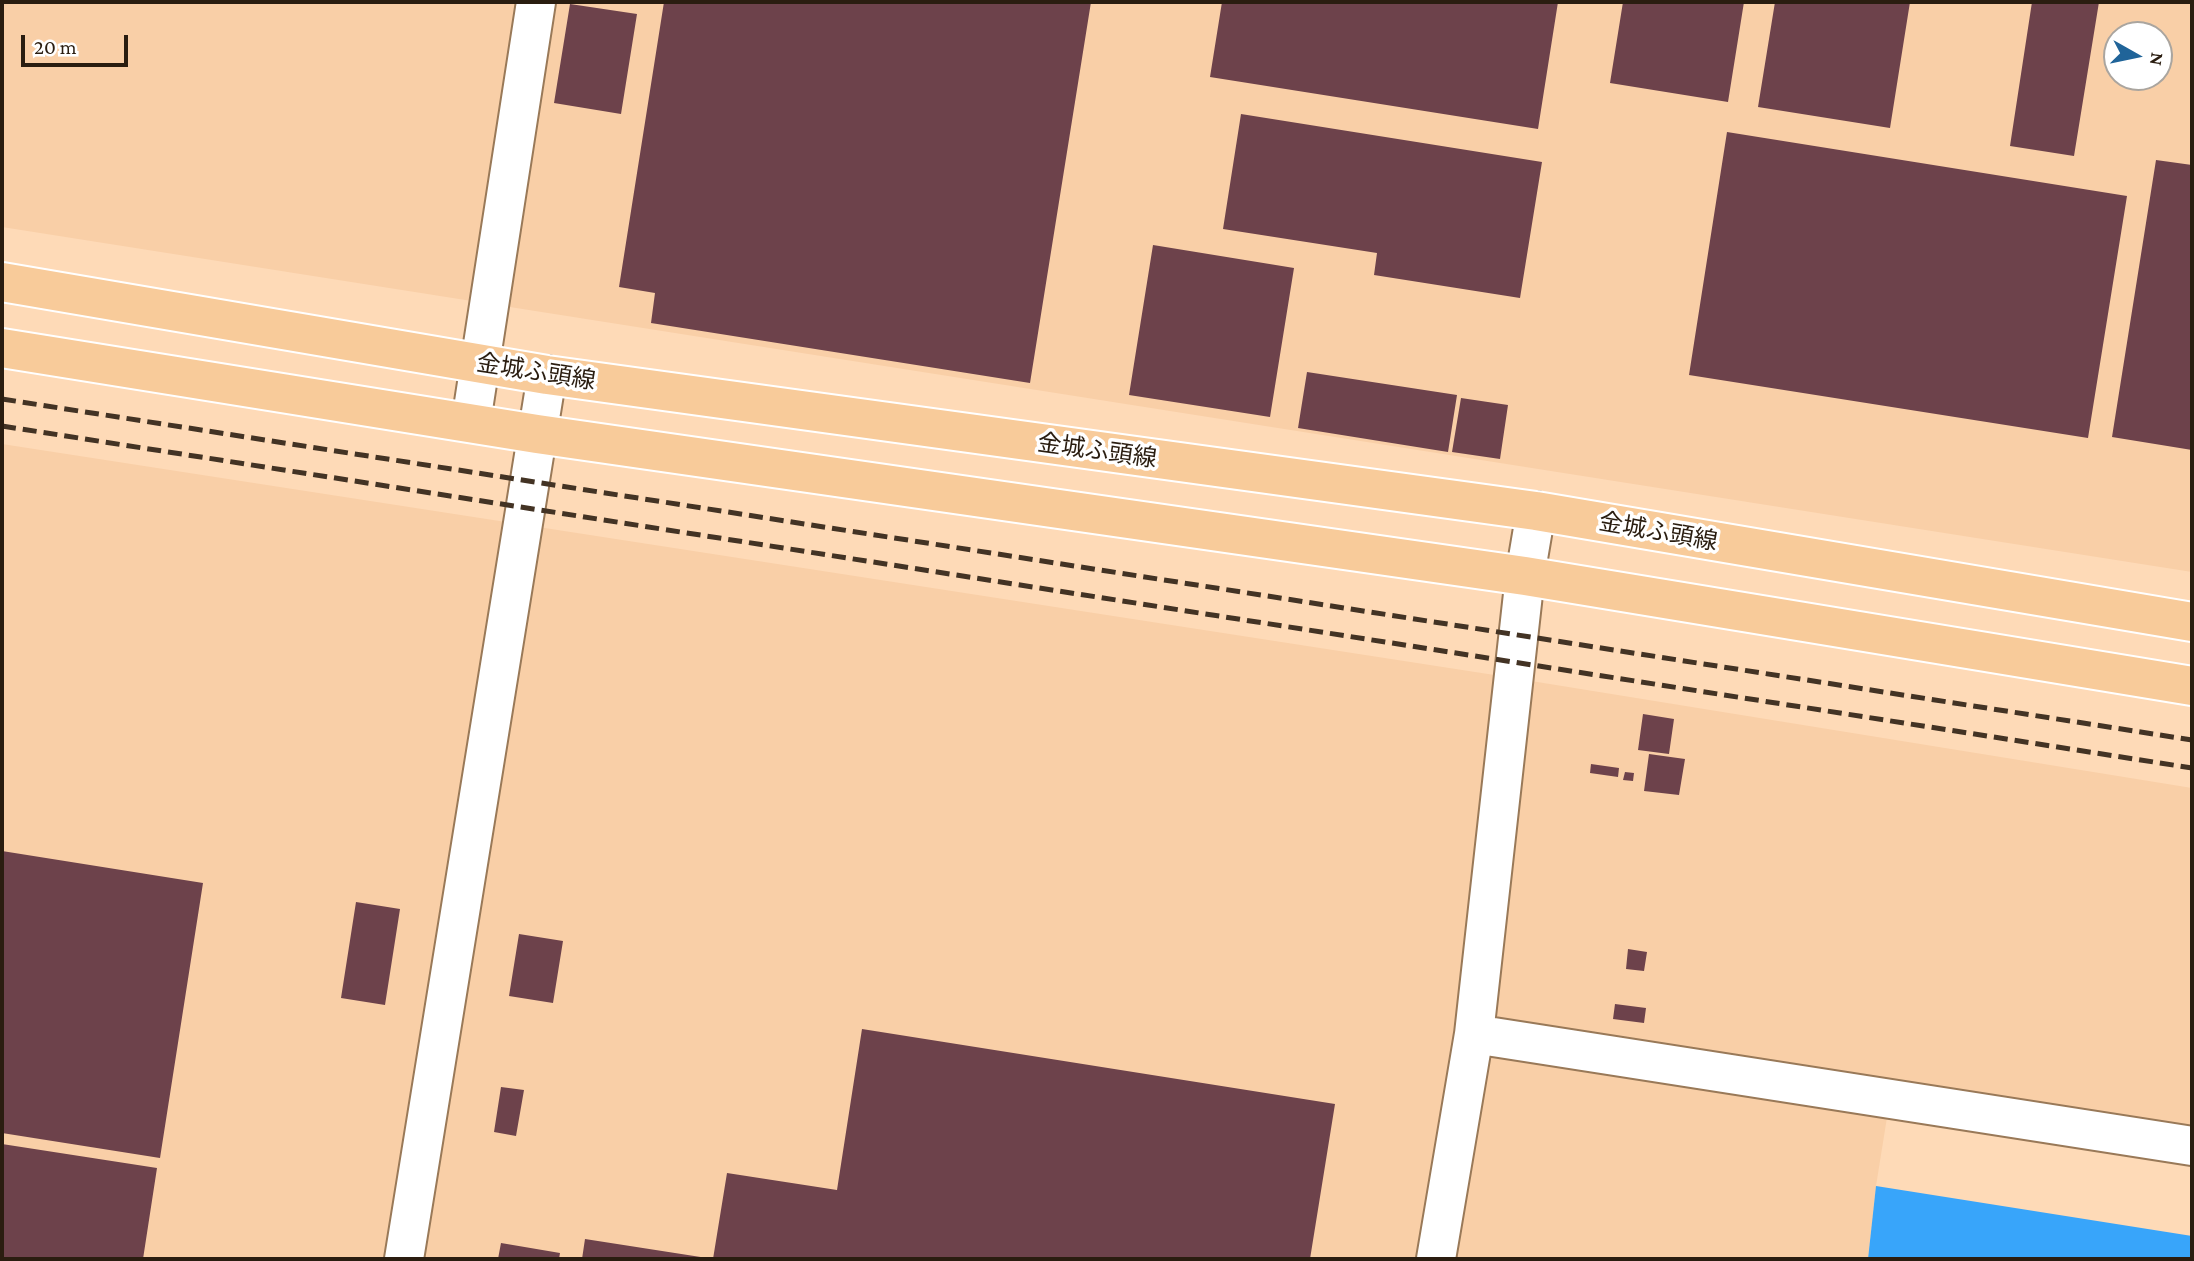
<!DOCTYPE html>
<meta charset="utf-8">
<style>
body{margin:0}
#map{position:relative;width:2194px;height:1261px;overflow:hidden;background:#fedab7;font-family:"Crimson Pro",serif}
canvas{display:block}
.frame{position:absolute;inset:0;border:4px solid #2a1d10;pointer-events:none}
.north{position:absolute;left:2103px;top:21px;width:70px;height:70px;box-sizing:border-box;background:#fff;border:2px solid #aaa59f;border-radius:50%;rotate:99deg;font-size:19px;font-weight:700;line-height:28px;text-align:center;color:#2a1d10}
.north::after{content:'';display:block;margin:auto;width:24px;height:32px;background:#206499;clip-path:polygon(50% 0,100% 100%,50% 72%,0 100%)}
.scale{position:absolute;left:21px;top:35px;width:107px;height:32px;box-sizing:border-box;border:4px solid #2a1d10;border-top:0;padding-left:9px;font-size:21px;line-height:24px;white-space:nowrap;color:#2a1d10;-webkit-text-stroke:5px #fff;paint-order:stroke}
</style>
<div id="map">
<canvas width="2194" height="1261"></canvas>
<div class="frame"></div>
<div class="north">N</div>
<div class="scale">20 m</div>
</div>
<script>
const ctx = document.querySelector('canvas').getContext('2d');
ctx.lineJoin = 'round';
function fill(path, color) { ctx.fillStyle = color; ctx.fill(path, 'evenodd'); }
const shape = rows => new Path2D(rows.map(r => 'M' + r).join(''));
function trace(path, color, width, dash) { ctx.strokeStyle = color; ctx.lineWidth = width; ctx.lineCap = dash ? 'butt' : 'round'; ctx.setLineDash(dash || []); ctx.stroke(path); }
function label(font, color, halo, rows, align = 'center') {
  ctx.font = font + ' "Crimson Pro","Noto Sans JP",serif'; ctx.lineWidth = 7; ctx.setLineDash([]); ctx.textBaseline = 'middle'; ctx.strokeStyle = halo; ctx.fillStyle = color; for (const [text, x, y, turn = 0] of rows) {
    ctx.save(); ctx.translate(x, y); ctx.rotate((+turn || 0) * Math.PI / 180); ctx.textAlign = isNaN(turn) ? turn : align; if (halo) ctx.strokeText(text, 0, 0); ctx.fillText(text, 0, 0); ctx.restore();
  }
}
fill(shape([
 [2,2,2192,2,2192,572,2,227],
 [2117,35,2159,35,2159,77,2117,77],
 [2,444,1488,674,2192,788,2192,1127,1893,1080,1876,1186,1868,1259,2,1259]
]), '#f9cfa7');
fill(shape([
 [1876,1186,2192,1236,2192,1259,1868,1259]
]), '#38a5fa');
fill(shape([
 [664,2,1091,2,1030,383,651,323,655,293,619,287],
 [1222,2,1558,2,1538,129,1210,77],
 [1623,2,1744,2,1728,102,1610,83],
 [1775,2,1910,2,1890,128,1758,107],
 [2032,2,2099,2,2074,156,2010,146],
 [570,4,637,14,621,114,554,103],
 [1241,114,1542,162,1520,298,1374,275,1377,253,1223,229],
 [1727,132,2127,196,2088,438,1689,375],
 [2156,160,2192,165,2192,450,2112,437],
 [1153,245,1294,268,1270,417,1129,395],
 [1307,372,1457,395,1448,452,1298,428],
 [1461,398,1508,405,1500,459,1452,452],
 [1643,714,1674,719,1669,754,1638,750],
 [1649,754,1685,759,1679,795,1644,791],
 [1591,764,1619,768,1618,777,1590,773],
 [1625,772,1634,773,1633,781,1623,780],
 [2,851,203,883,160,1158,2,1133],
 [356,902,400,909,385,1005,341,998],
 [519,934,563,941,553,1003,509,996],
 [1628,949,1647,952,1644,971,1626,969],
 [1615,1004,1646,1008,1644,1023,1613,1019],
 [862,1029,1335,1104,1310,1259,713,1259,727,1173,837,1190],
 [501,1087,524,1090,516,1136,494,1132],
 [2,1144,157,1168,143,1259,2,1259],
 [585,1239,707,1258,706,1259,582,1259],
 [501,1243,560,1253,559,1259,498,1259]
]), '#6d424b');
const minor = shape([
 [471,422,536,2],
 [1474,1034,2192,1146],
 [404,1259,547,375],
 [1436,1259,1474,1034,1525,576,1536,511]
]);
const major = shape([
 [2,282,547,375,1536,511,2192,622],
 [2,348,537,434,1525,576,2192,686]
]);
trace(minor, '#997958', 42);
trace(major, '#fff', 42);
trace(minor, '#fff', 38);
trace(major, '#f8cb9a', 38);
trace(shape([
 [2,399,2192,740],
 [2,426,2192,768]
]), '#433324', 5, [14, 7]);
label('24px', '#2a1d10', '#fff', [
 ["金城ふ頭線",536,372,9],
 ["金城ふ頭線",1097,451,8],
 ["金城ふ頭線",1658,532,10]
]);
</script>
